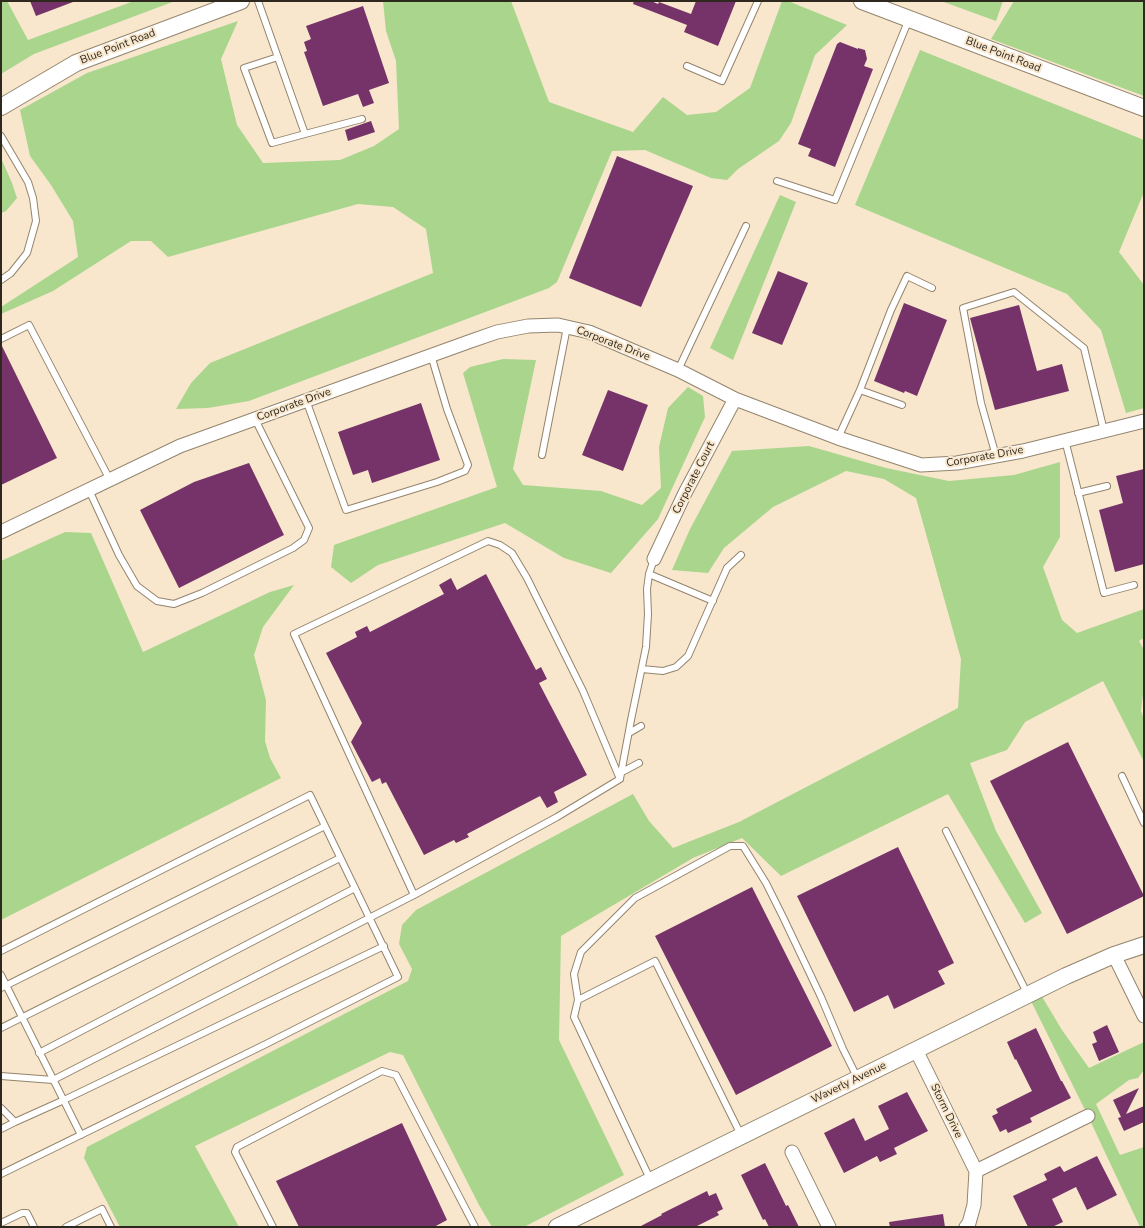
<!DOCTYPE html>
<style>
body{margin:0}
#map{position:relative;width:1145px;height:1228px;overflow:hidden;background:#f8e7cd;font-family:"Nunito Sans",sans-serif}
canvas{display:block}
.frame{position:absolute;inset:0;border:2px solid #2e281e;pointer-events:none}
</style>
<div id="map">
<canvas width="1145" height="1228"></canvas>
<div class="frame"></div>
</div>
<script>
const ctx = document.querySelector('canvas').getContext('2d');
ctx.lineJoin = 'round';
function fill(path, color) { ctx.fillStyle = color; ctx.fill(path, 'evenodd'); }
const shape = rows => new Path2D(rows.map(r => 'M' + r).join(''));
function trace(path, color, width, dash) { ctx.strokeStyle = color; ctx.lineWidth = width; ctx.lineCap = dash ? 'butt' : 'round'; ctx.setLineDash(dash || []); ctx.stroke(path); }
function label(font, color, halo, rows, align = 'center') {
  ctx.font = font + ' "Nunito Sans",sans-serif'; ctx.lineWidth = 4; ctx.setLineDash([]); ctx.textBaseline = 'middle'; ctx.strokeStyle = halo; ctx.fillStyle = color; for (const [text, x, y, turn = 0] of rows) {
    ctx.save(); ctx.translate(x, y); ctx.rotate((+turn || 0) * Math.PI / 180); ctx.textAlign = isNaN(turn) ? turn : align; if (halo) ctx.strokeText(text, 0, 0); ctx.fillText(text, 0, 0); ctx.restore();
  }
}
fill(shape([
 [1,1,7,1,28,40,134,1,175,1,34,54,1,74],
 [383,1,511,1,549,102,633,132,663,97,687,115,716,112,750,88,782,1,788,1,847,25,815,55,791,123,779,141,738,169,727,180,711,178,645,150,612,151,557,282,549,288,249,401,208,408,176,409,191,383,210,363,433,273,426,229,393,207,358,204,168,257,151,241,131,241,53,291,1,314,1,307,78,257,73,221,51,185,30,156,20,110,87,73,238,21,221,59,237,125,263,163,340,160,374,146,399,129,396,61,386,31],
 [941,1,1003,1,996,21],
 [1014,1,1144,1,1144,96,991,39],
 [920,50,1144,140,1144,192,1119,252,1144,285,1144,408,1126,413,1101,330,1067,294,855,205],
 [1,158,12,183,17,198,6,211,1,213],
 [780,195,796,202,733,360,710,348],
 [503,359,536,360,513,469,523,485,601,491,642,505,661,488,659,447,668,408,688,387,703,396,705,417,658,519,611,573,564,558,505,523,378,565,351,583,331,567,334,545,497,487,463,373,470,367],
 [809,446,886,468,949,481,1014,475,1060,462,1060,537,1043,567,1062,620,1077,633,1144,609,1144,638,1139,641,1144,650,1144,686,1141,711,1144,719,1144,762,1103,681,1025,722,1007,750,970,763,996,831,1042,913,1025,923,948,794,781,876,742,838,693,858,561,936,559,1040,624,1175,524,1227,492,1227,479,1205,403,1055,390,1052,195,1146,239,1227,120,1227,84,1158,87,1147,408,981,412,969,399,944,402,925,416,910,633,794,649,821,673,848,739,822,958,708,961,659,916,498,884,479,846,471,773,507,724,548,708,573,672,570,690,529,732,451],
 [65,532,91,533,143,652,270,592,294,585,263,627,254,655,266,700,265,741,270,758,281,778,1,920,1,561],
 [1038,990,1062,1030,1089,1068,1144,1042,1144,1070,1138,1078,1129,1080,1096,1104,1120,1155,1144,1147,1144,1227,1140,1227,1088,1116,1028,995]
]), '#a9d58d');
fill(shape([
 [30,1,73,1,73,2,36,16],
 [634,1,651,1,658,4,659,2,691,14,696,1,736,1,718,46,684,32,687,25,633,4],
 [363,6,389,83,369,90,374,103,363,107,358,94,323,106,304,52,307,51,304,42,311,39,306,26],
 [840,42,858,49,858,48,865,50,867,59,864,66,873,69,835,167,808,156,811,149,798,144,837,44],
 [371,121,375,132,348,141,345,130],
 [617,156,693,186,641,307,569,278],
 [778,271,808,283,782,345,752,333],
 [904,303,947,320,917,396,905,391,904,393,874,381],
 [1019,305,1037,371,1062,364,1069,391,995,410,970,318],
 [1,344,57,458,1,485],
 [608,390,648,405,623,471,582,455],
 [421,403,440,460,372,483,368,470,353,475,338,432],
 [249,463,284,535,179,588,140,510,194,482],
 [1144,469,1144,564,1115,572,1099,510,1123,503,1116,476],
 [486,574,536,670,541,667,547,679,539,683,587,775,554,792,558,802,547,808,540,796,467,834,469,837,456,843,454,840,424,855,386,782,382,784,380,778,372,782,351,742,362,723,326,653,357,637,355,632,367,626,370,632,444,594,439,585,451,578,457,590],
 [1068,742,1144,896,1067,934,990,781],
 [898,847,954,963,938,971,945,984,894,1009,888,995,854,1012,797,896],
 [752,887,832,1046,736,1095,655,936],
 [1107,1025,1119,1052,1099,1061,1092,1044,1097,1042,1093,1032],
 [1036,1028,1061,1081,1062,1081,1071,1098,1030,1118,1032,1122,1008,1133,1006,1129,1000,1132,992,1116,998,1113,996,1109,1032,1091,1016,1059,1015,1060,1007,1042],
 [1139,1088,1126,1114,1144,1106,1144,1122,1124,1131,1118,1118,1121,1117,1113,1100],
 [907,1092,928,1131,894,1148,897,1154,880,1162,877,1156,844,1173,824,1133,854,1118,865,1141,889,1129,878,1106],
 [402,1123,447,1220,434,1227,299,1227,276,1181],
 [1097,1156,1117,1195,1087,1210,1076,1187,1052,1199,1063,1222,1052,1227,1028,1227,1013,1196,1047,1180,1044,1174,1060,1166,1064,1172],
 [765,1163,786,1206,788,1205,799,1227,769,1227,765,1219,763,1220,741,1175],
 [707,1191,709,1196,716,1193,723,1209,717,1212,719,1215,695,1227,639,1227,662,1215,661,1214],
 [943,1214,945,1227,890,1227,889,1222]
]), '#75336a');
const service = shape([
 [258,1,305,134,362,119],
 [278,57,244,68,272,143,305,134],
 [687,66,722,81,758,1],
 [1,136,28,182,33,198,36,221,27,253,11,273,1,280],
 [777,181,835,200,909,19],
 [1,339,29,325,110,480],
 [678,370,746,226],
 [860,390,902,405],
 [306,400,346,510,437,482,465,471,468,465,447,409,431,355],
 [838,438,860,390,891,310,907,276,932,288],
 [1065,440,1104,593,1134,585],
 [542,455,567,327],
 [996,456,981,403,963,308,1014,292,1084,348,1104,431],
 [89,490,119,555,137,586,157,601,174,604,202,593,293,548,304,540,309,528,255,419],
 [1078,493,1107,486],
 [649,574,713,601],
 [642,669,663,671,676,667,688,656,727,568,741,555],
 [629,733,641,726],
 [622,772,639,763],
 [1122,776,1144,823],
 [946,831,1027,993],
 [414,895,294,634,488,541,500,545,512,553,527,578,583,691,620,779],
 [1,951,310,795,398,977,266,1044,1,1174],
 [1,975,81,1135],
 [1,988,325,826],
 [578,1000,574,974,581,952,635,898,730,846,743,846,766,883,783,917,821,997,843,1049,857,1077],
 [1,1028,340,858],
 [39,1053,355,888],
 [1,1076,53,1080,414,895,557,817,620,779,631,720,646,647,648,614,647,589,649,574,654,559],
 [1,1108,15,1122,64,1100,384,946],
 [1,1129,15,1122],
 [650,1179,574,1017,578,1000,655,961,741,1135],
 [1,1223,22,1213,27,1213,34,1227],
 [66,1227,102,1209,111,1227],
 [273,1227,235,1152,237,1147,382,1071,396,1075,475,1227]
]);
const minor = shape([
 [1,532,180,446,471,341,497,332,528,326,558,325,589,332,678,370,735,399,838,438,921,465,957,463,1023,451,1144,421],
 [654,559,685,493,735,399],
 [1114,955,1144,1016],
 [916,1050,976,1171,974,1205,969,1223,966,1227],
 [792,1152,829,1227],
 [976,1171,1088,1116]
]);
const tertiary = shape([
 [862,1,1144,108],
 [1,107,76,63,241,1],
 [557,1227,1066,976,1114,955,1144,945]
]);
trace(service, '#93846d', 8);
trace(minor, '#93846d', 15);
trace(tertiary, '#93846d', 18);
trace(service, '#fff', 6);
trace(minor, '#fff', 13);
trace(tertiary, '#fff', 16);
label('11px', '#2e281e', '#f8e7cd', [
 ["Blue Point Road",118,47,-21],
 ["Blue Point Road",1003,55,21],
 ["Corporate Drive",613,344,21],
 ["Corporate Drive",294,405,-20],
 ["Corporate Drive",985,457,-10],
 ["Corporate Court",694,478,-63],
 ["Waverly Avenue",849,1083,-26],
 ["Storm Drive",946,1111,64]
]);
</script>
